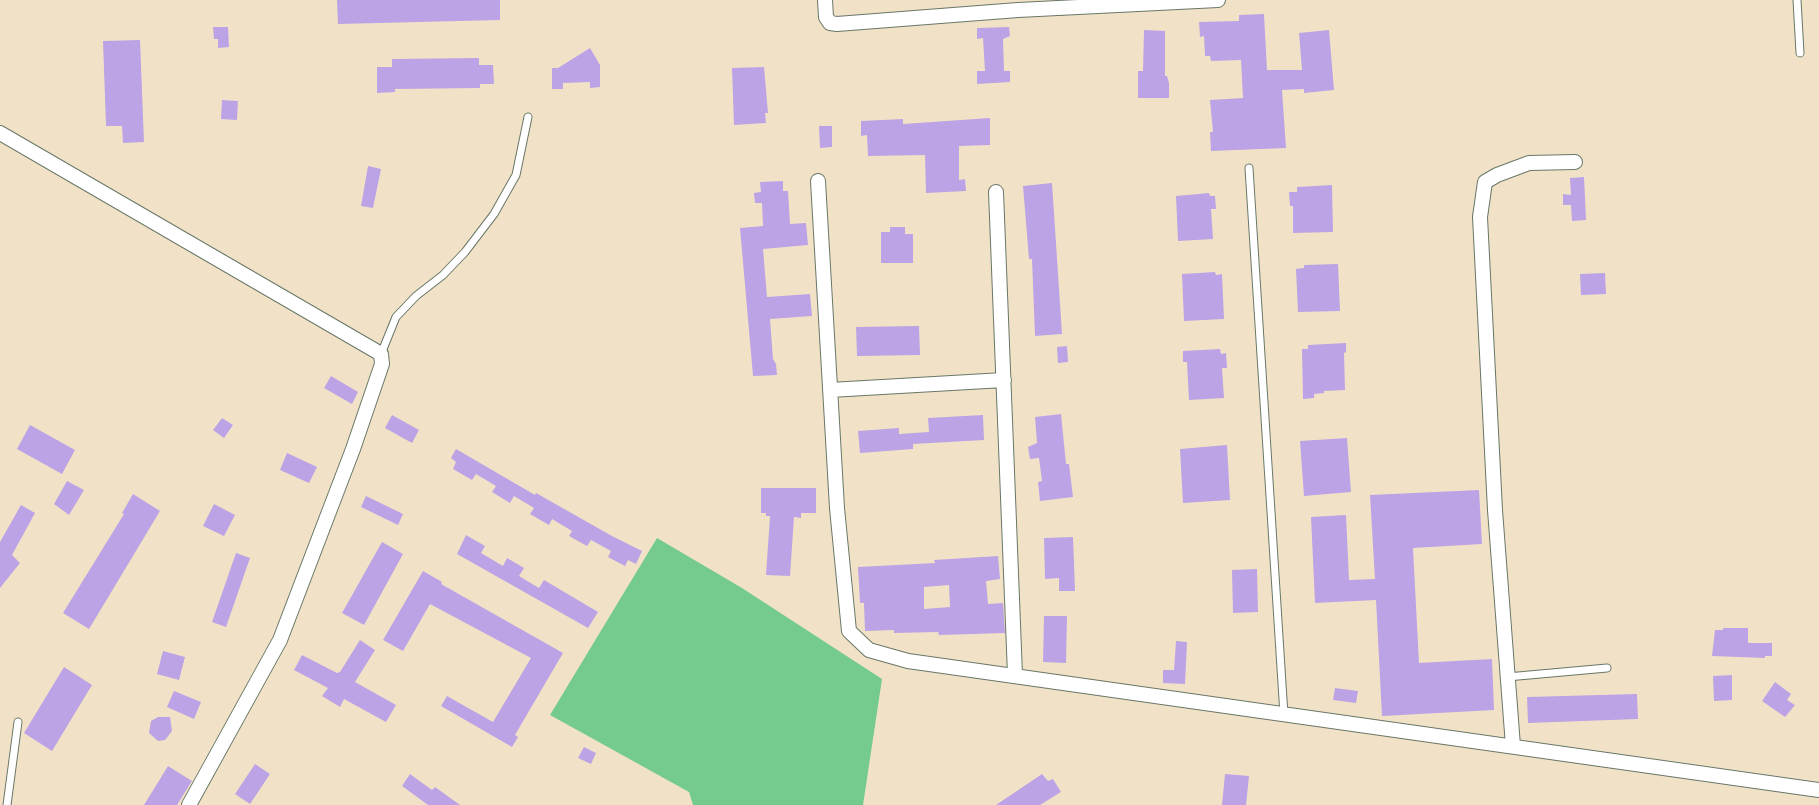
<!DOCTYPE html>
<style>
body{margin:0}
canvas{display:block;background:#f1e2c7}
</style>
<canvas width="1819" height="805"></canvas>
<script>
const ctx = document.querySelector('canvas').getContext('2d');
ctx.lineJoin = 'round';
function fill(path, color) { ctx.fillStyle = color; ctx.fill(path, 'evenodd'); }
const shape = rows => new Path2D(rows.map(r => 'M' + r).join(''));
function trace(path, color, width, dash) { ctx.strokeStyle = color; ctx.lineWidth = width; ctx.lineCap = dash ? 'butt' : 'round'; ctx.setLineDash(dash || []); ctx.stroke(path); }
fill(shape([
 [657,538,742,588,882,679,863,805,693,805,689,792,550,715]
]), '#75ca8e');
fill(shape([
 [337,0,500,0,500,20,338,24],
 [1264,14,1267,70,1302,70,1299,33,1329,30,1334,90,1304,93,1304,89,1282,90,1286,148,1211,151,1210,132,1213,132,1210,100,1243,98,1241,60,1211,61,1210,56,1205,56,1204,36,1200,37,1199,22,1239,21,1239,15],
 [213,27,228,27,229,47,218,48,218,39,214,39],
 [1009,27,1010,36,1003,39,1004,71,1010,71,1010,82,977,84,977,71,985,71,983,38,977,39,977,28],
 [1144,30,1165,31,1165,76,1167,76,1169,83,1169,98,1138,98,1138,71,1143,71],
 [140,40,144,142,123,143,122,126,106,126,103,41],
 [590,48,600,65,600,87,590,88,590,82,563,83,563,89,552,89,552,68,558,68],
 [479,58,479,65,493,65,494,84,480,84,480,88,395,89,395,92,377,93,377,67,392,67,392,59],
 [764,67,768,113,765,113,766,123,734,125,732,68],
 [222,100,238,101,237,120,221,119],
 [990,118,990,145,959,146,959,180,965,179,966,191,926,193,925,155,868,156,867,135,861,136,861,121,903,119,903,124],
 [819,126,832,126,832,147,820,148],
 [368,166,381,169,373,208,361,206],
 [1584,177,1586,220,1572,221,1571,205,1563,205,1563,194,1571,195,1570,178],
 [783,181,783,191,788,191,790,224,806,223,808,245,763,249,767,297,810,294,812,316,770,319,773,359,776,364,777,375,753,376,740,228,763,226,762,203,755,203,754,193,761,192,760,182],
 [1052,183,1062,334,1035,336,1032,259,1029,259,1023,186],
 [1332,185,1333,232,1293,233,1293,206,1290,206,1289,192,1297,192,1297,187],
 [1209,193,1210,196,1215,196,1216,209,1211,209,1213,239,1178,241,1176,196],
 [890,227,905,227,905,234,913,234,913,263,881,263,881,232,890,232],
 [1338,264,1340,311,1298,312,1296,269,1304,268,1304,265],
 [1215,272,1216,275,1222,274,1224,319,1184,321,1182,274],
 [1605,273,1606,294,1581,295,1580,274],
 [919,326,920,355,857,356,856,327],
 [1346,343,1346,352,1344,353,1345,390,1324,391,1324,393,1314,394,1314,398,1303,399,1302,349,1308,349,1308,345],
 [1067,346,1068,362,1058,363,1057,347],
 [1220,349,1221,354,1226,353,1227,368,1222,368,1224,398,1189,400,1187,362,1183,362,1183,351],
 [331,376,358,392,352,404,324,388],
 [1061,414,1066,464,1069,464,1073,497,1040,501,1038,482,1042,481,1039,458,1030,459,1028,447,1037,443,1035,417],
 [392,415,419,430,412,443,385,428],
 [983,415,984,440,913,444,913,449,860,453,858,431,899,428,899,434,929,432,928,418],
 [222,418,233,425,224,438,213,430],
 [30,425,75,450,62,474,17,449],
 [1347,438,1351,492,1304,496,1300,441],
 [1227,445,1230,500,1183,503,1180,449],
 [456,449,535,495,536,493,612,536,642,551,636,564,628,560,625,566,608,557,611,551,591,540,587,546,569,536,572,531,552,519,549,525,530,514,534,508,514,496,510,503,492,492,496,486,476,474,472,480,453,469,456,462,451,458],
 [287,453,317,467,309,483,280,470],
 [67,481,84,490,69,515,54,504],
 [761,488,816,488,816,513,801,513,801,518,794,517,790,576,766,575,770,516,766,516,766,513,761,513],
 [1479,490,1482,544,1413,548,1419,663,1492,659,1494,710,1382,716,1376,600,1315,603,1311,517,1346,515,1349,580,1375,579,1370,495],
 [133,494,160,511,89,629,63,613,124,514,122,513],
 [366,496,403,514,398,525,361,507],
 [214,504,235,515,224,536,203,526],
 [21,505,35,513,12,555,20,563,0,588,0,542],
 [466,535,485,546,481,553,503,566,507,558,524,568,519,576,539,588,544,580,598,612,588,628,457,554],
 [1073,537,1075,591,1059,591,1059,578,1045,579,1044,538],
 [382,542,403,554,364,625,342,613],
 [236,553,250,558,226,627,212,622],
 [998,556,1000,579,986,581,988,604,1003,603,1005,633,939,635,938,632,894,633,894,630,865,631,864,603,860,603,858,567,935,563,934,560],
 [949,585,950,607,924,609,924,587],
 [1257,569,1258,612,1233,613,1232,570],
 [423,571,442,582,441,584,563,653,515,735,518,737,512,747,441,706,447,696,493,722,531,658,430,604,403,651,383,640],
 [1044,616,1067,616,1066,663,1043,662],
 [1723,628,1748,628,1748,643,1772,643,1772,656,1765,656,1765,658,1712,656,1715,630,1723,630],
 [360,640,375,650,355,682,396,705,386,722,344,699,340,707,322,696,328,688,294,670,302,655,337,673,340,672],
 [1176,641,1187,642,1185,684,1163,683,1163,670,1174,670],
 [163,651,185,657,179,680,157,674],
 [64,667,92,685,52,751,24,733],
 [1732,675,1732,700,1714,701,1713,676],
 [1775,682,1791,694,1787,700,1795,705,1785,717,1762,701],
 [1335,688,1358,691,1356,703,1333,700],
 [174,691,201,702,194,719,167,707],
 [1637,694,1638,719,1528,723,1527,697],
 [158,717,170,717,172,731,165,740,158,741,149,733,151,721],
 [584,747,596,753,591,764,578,758],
 [255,764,270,774,250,804,235,794],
 [168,766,192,781,177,805,144,805],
 [410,774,432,790,435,787,460,805,428,805,402,786],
 [1042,774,1048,781,1053,779,1061,792,1040,805,996,805],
 [1225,774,1249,776,1246,805,1222,805]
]), '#bca3e5');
const lane = shape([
 [1797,0,1800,53],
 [1249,168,1284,715],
 [381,354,396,317,416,296,443,275,465,252,494,214,516,175,528,117],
 [1507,677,1607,668],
 [7,805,18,722]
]);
const street = shape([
 [825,0,826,17,830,23,837,24,1018,10,1218,0],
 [0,133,381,354,382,364,353,449,280,640,189,805],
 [818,181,837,508,849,631,869,650,908,661,1819,790],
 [996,192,1015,675],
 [830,390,1004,380],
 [1513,746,1495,510,1480,217,1485,182,1497,175,1529,163,1575,162]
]);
trace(lane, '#687767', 9);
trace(street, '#687767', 16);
trace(lane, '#fff', 7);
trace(street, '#fff', 14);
</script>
